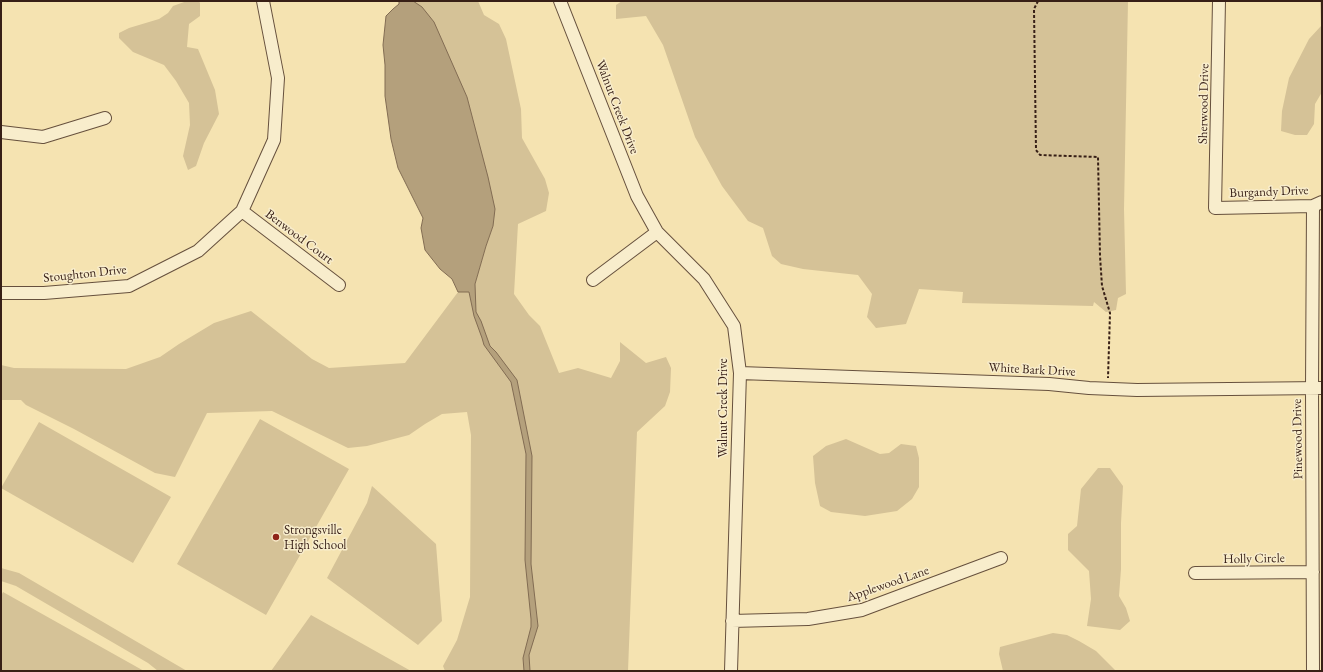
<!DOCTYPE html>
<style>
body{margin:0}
#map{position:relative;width:1323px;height:672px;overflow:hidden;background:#f5e3b1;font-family:"EB Garamond",serif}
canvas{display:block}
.frame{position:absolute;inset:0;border:2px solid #371f16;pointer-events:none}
</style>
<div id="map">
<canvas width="1323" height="672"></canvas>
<div class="frame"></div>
</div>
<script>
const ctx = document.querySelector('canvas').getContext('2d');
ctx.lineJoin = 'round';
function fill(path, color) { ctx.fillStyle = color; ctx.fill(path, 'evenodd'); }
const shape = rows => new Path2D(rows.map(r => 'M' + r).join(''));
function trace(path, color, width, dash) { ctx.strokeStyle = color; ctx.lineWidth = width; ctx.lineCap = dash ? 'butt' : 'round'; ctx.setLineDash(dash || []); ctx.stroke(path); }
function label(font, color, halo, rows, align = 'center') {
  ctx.font = font + ' "EB Garamond",serif'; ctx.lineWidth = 3; ctx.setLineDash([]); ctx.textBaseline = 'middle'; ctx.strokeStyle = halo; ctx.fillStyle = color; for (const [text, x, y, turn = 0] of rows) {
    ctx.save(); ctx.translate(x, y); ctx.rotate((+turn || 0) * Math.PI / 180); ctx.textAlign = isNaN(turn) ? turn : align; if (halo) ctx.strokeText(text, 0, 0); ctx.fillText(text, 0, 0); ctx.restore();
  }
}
fill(shape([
 [187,1,199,1,200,3,200,16,189,24,187,47,198,49,215,90,219,114,204,143,196,166,188,170,183,156,190,125,189,103,176,81,164,65,133,52,119,38,119,33,129,28,159,19,168,13,173,6],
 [413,1,478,1,484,15,499,24,506,39,521,109,522,138,545,179,549,193,546,211,518,224,514,294,529,315,540,326,559,373,578,368,611,378,620,361,620,342,646,363,666,357,671,368,670,392,665,406,637,432,628,671,445,671,443,666,457,640,470,597,471,435,467,412,442,414,425,424,409,435,367,446,348,448,272,411,207,413,175,477,155,473,74,429,26,405,21,400,1,400,1,365,14,368,126,369,160,357,179,344,214,323,251,311,312,359,329,368,405,363,458,292,474,292,475,284,486,246,493,226,474,128,467,97],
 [622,1,1128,1,1124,209,1126,294,1118,298,1116,310,1106,312,1094,302,1093,306,962,303,963,292,919,289,906,324,876,328,867,317,872,294,858,275,803,269,781,264,772,256,763,228,748,221,722,186,695,137,663,45,646,16,616,19,616,5],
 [1320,1,1322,1,1322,92,1315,104,1314,124,1307,135,1295,135,1281,131,1282,111,1289,78,1309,39,1321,26],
 [260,419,349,469,266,615,177,564],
 [39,422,171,497,133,563,1,488],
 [846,439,880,454,889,453,901,444,916,446,919,458,919,487,912,499,897,511,865,516,831,512,820,506,815,483,813,456,826,446],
 [1098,468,1110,468,1123,486,1121,523,1121,569,1119,596,1126,608,1130,621,1120,630,1087,626,1091,599,1089,571,1068,550,1068,534,1077,526,1081,489],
 [372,486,436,544,442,621,418,645,327,578,367,503],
 [1,568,19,573,187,671,158,671,148,663,16,586,1,581],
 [3,592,144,671,1,671,1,596],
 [311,615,411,671,271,671],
 [1053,633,1067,635,1079,641,1096,651,1116,671,1003,671,999,654,1000,647]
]), '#d5c297');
const water = shape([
 [399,1,413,1,422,7,434,22,467,97,488,177,495,209,493,226,486,246,475,284,476,312,481,321,490,346,496,352,517,380,532,456,531,564,538,626,529,655,530,671,524,671,523,658,531,627,531,619,525,560,526,454,511,382,484,345,482,338,474,316,469,292,458,292,452,279,440,269,425,250,421,228,423,218,398,168,391,139,385,96,385,65,383,45,386,16,393,9,399,4,399,1]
]);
fill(water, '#b4a07c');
trace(water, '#826c53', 1);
const street = shape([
 [560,1,637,196,657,232,704,279,734,326,740,373,731,671],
 [1219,1,1215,208,1313,206,1322,202],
 [1,132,43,137,105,118],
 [1313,206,1312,388,1313,671],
 [242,211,339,285],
 [593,280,657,232],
 [1,293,44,293,129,286,198,251,242,211,274,140,278,78,263,1],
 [740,373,1049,384,1089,388,1137,390,1322,388],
 [1195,573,1313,572],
 [732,621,808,619,862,610,1001,558]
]);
trace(street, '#66503d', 14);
trace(shape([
 [1038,1,1034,9,1036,150,1040,155,1098,157,1100,256,1102,286,1110,313,1108,378]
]), '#371f16', 2, [3, 2]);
trace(street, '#f8edcc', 12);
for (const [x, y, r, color] of [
 [276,537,4,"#8f2418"]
]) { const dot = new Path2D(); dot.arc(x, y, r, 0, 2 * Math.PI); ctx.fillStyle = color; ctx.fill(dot); trace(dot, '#f8edcc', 1.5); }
label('13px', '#371f16', '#f8edcc', [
 ["Sherwood Drive",1204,104,-89],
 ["Walnut Creek Drive",617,107,69],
 ["Burgandy Drive",1269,192,-2],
 ["Benwood Court",299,237,37],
 ["Stoughton Drive",85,274,-6],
 ["White Bark Drive",1032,370,3],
 ["Walnut Creek Drive",723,408,-90],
 ["Pinewood Drive",1298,439,-91],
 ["Holly Circle",1254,559,-1],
 ["Applewood Lane",888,584,-19]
]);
label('13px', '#371f16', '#f8edcc', [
 ["Strongsville",284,530],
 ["High School",284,545]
], 'left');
</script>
